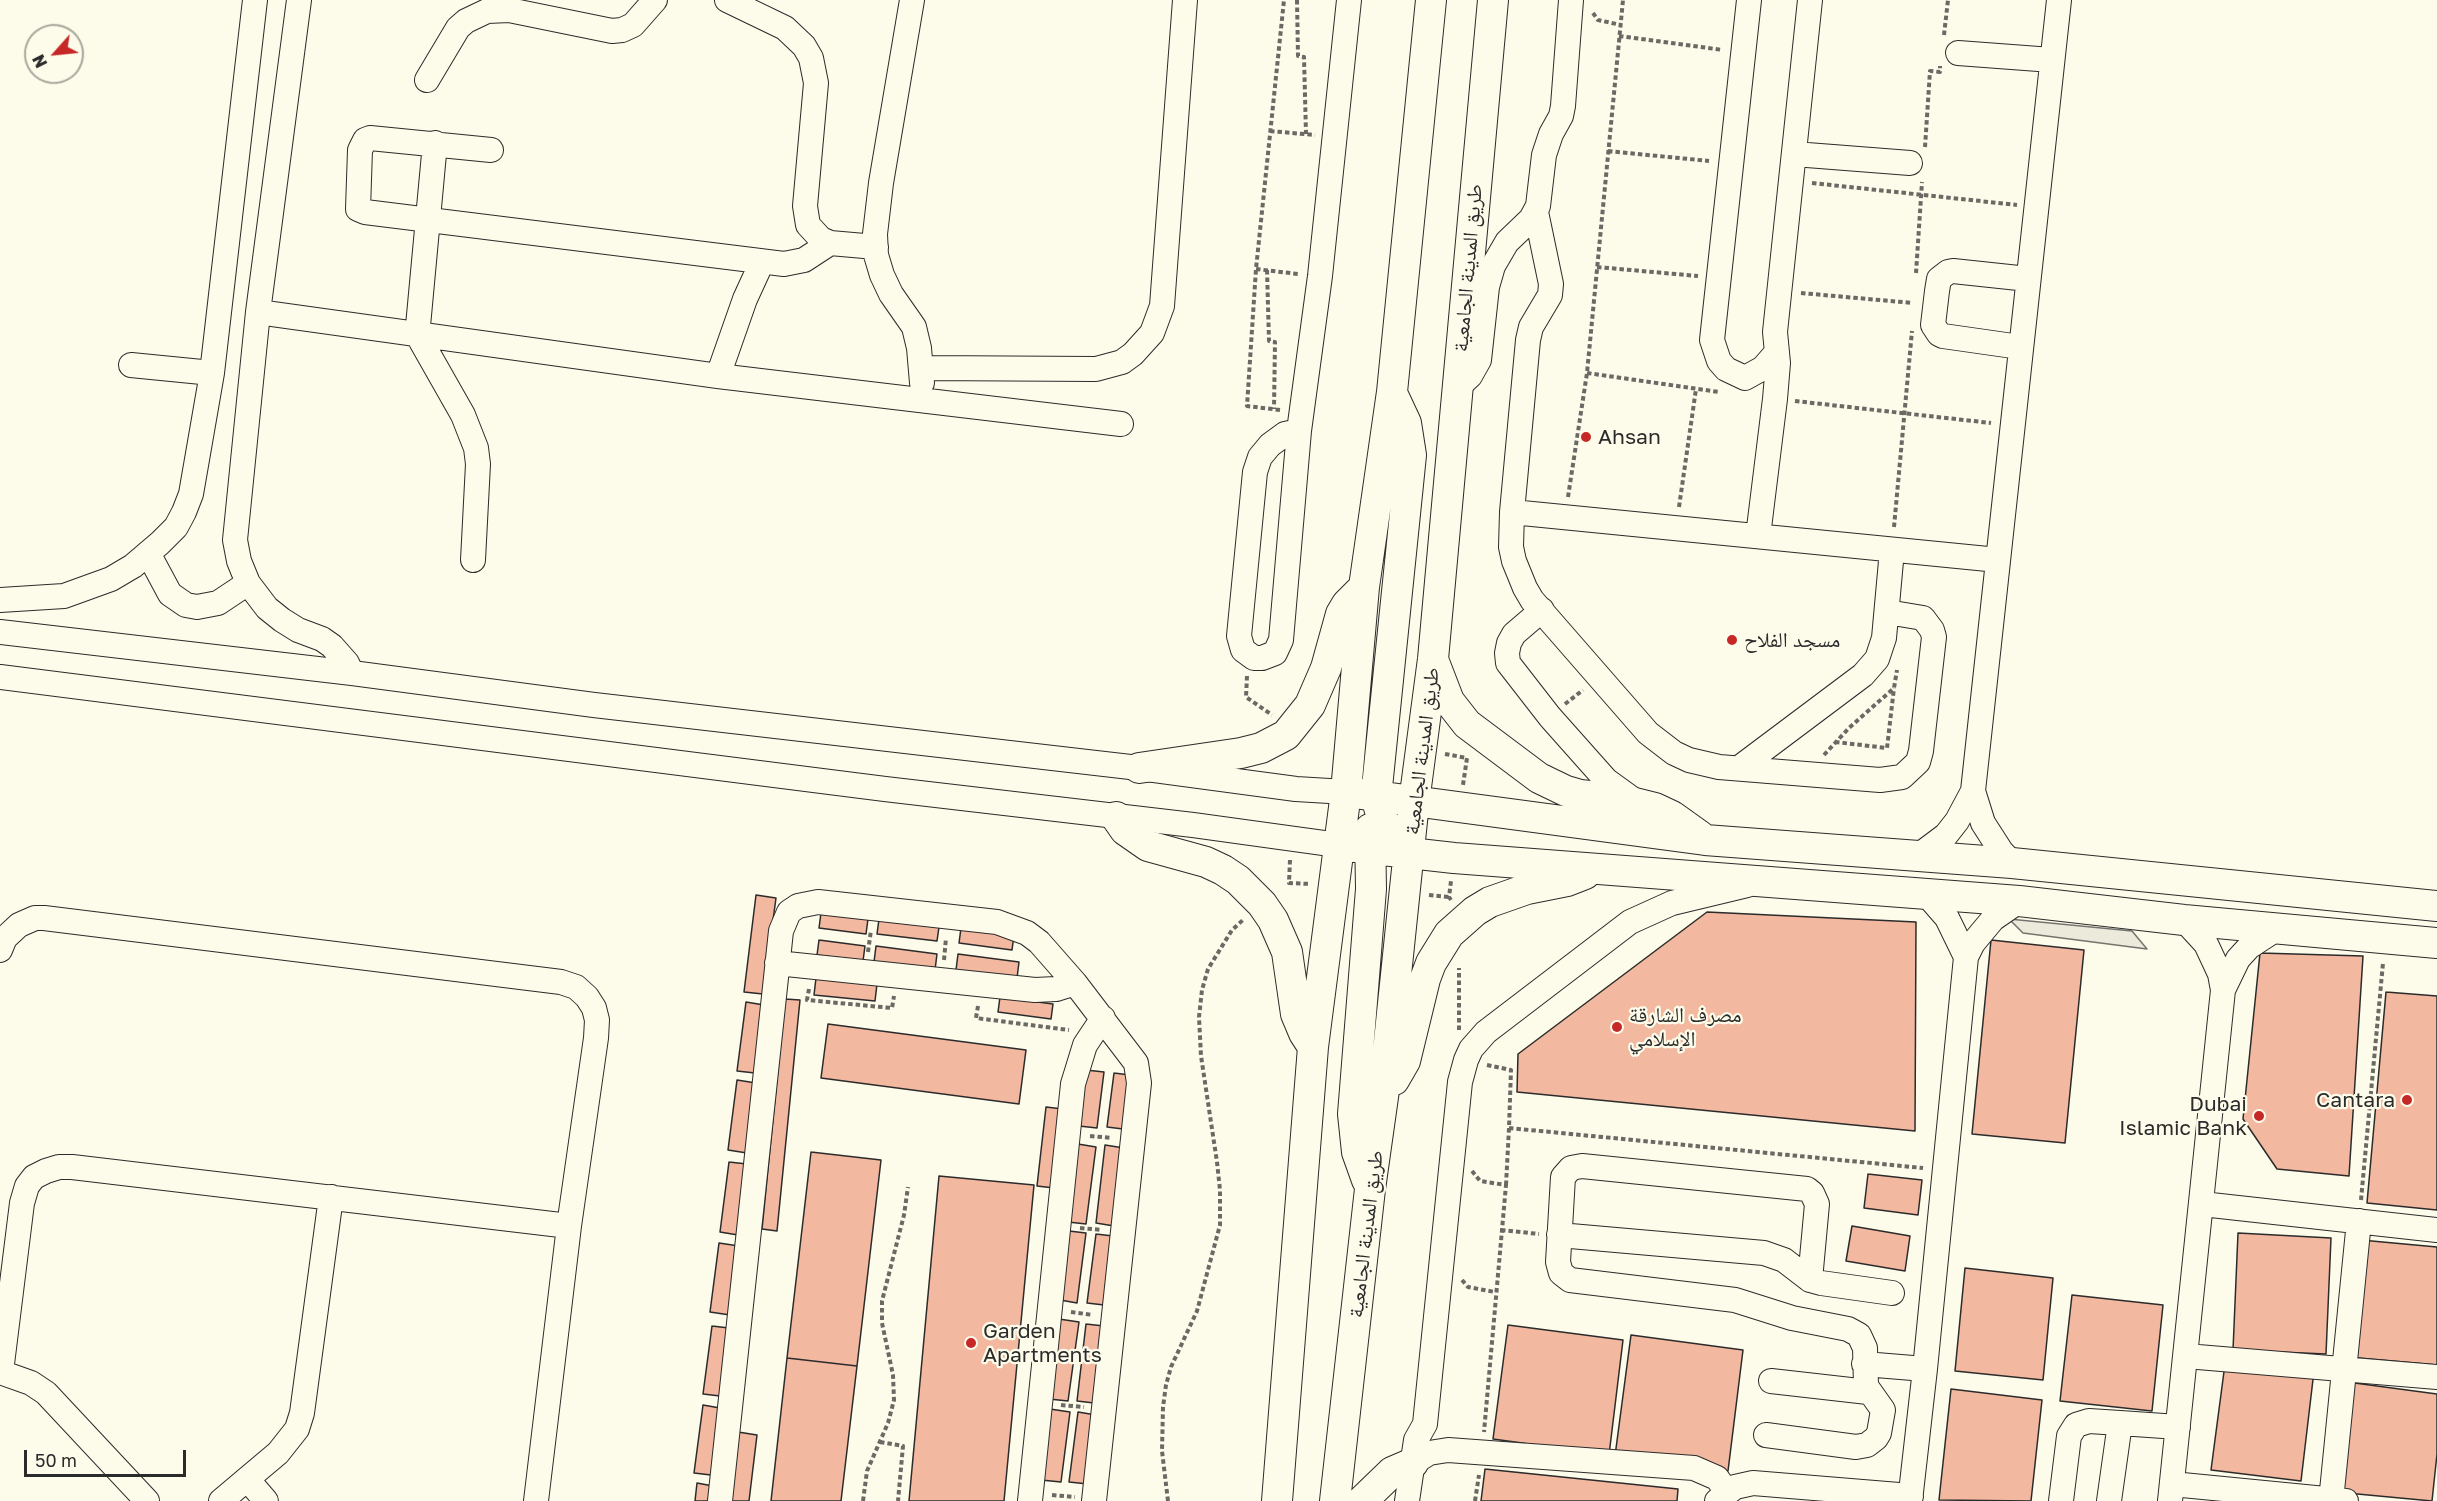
<!DOCTYPE html>
<meta charset="utf-8">
<style>
body{margin:0}
#map{position:relative;width:2437px;height:1501px;overflow:hidden;background:#fdfbea;font-family:"Golos Text",sans-serif}
canvas{display:block}
.north{position:absolute;left:24px;top:24px;width:60px;height:60px;box-sizing:border-box;background:#fdfbea;border:2px solid #a9a89e;border-radius:50%;rotate:243deg;font-size:16px;font-weight:700;line-height:24px;text-align:center;color:#2b2b2b}
.north::after{content:'';display:block;margin:auto;width:21px;height:27px;background:#c62828;clip-path:polygon(50% 0,100% 100%,50% 72%,0 100%)}
.scale{position:absolute;left:24px;top:1450px;width:162px;height:27px;box-sizing:border-box;border:3px solid #2b2b2b;border-top:0;padding-left:8px;font-size:18px;line-height:21px;white-space:nowrap;color:#2b2b2b;-webkit-text-stroke:4px #fdfbea;paint-order:stroke}
</style>
<div id="map">
<canvas width="2437" height="1501"></canvas>
<div class="north">N</div>
<div class="scale">50 m</div>
</div>
<script>
const ctx = document.querySelector('canvas').getContext('2d');
ctx.lineJoin = 'round';
function fill(path, color) { ctx.fillStyle = color; ctx.fill(path, 'evenodd'); }
const shape = rows => new Path2D(rows.map(r => 'M' + r).join(''));
function trace(path, color, width, dash) { ctx.strokeStyle = color; ctx.lineWidth = width; ctx.lineCap = dash ? 'butt' : 'round'; ctx.setLineDash(dash || []); ctx.stroke(path); }
function label(font, color, halo, rows, align = 'center') {
  ctx.font = font + ' "Golos Text","Noto Naskh Arabic",sans-serif'; ctx.lineWidth = 4.5; ctx.setLineDash([]); ctx.textBaseline = 'middle'; ctx.strokeStyle = halo; ctx.fillStyle = color; for (const [text, x, y, turn = 0] of rows) {
    ctx.save(); ctx.translate(x, y); ctx.rotate((+turn || 0) * Math.PI / 180); ctx.textAlign = isNaN(turn) ? turn : align; if (halo) ctx.strokeText(text, 0, 0); ctx.fillText(text, 0, 0); ctx.restore();
  }
}
const parking = shape([
 [2009,919,2132,931,2147,949,2023,933,2009,919]
]);
fill(parking, '#eceadb');
trace(parking, '#74746e', 1.5);
const building = shape([
 [756,895,776,898,763,994,744,992,756,895],
 [1707,912,1916,922,1915,1131,1517,1092,1518,1054,1707,912],
 [821,913,868,919,866,934,819,928,821,913],
 [879,919,939,927,937,941,877,934,879,919],
 [961,928,1014,935,1012,950,959,943,961,928],
 [819,940,865,946,863,961,817,955,819,940],
 [1991,940,2084,950,2065,1143,1972,1134,1991,940],
 [876,946,937,954,935,970,874,962,876,946],
 [2260,953,2363,956,2349,1176,2277,1169,2243,1119,2260,953],
 [958,954,1019,962,1017,978,956,970,958,954],
 [816,978,877,984,875,1001,814,995,816,978],
 [2386,992,2437,996,2437,1210,2367,1203,2386,992],
 [1000,997,1053,1004,1051,1019,998,1012,1000,997],
 [785,999,800,1000,777,1231,762,1229,785,999],
 [746,1002,764,1005,755,1073,737,1071,746,1002],
 [828,1024,1026,1050,1019,1104,821,1078,828,1024],
 [1086,1070,1104,1072,1097,1128,1079,1126,1086,1070],
 [1114,1073,1130,1075,1123,1129,1107,1127,1114,1073],
 [737,1080,756,1083,747,1153,728,1150,737,1080],
 [1046,1107,1063,1109,1054,1188,1037,1186,1046,1107],
 [1078,1144,1096,1147,1086,1224,1068,1222,1078,1144],
 [1105,1145,1124,1148,1114,1226,1096,1223,1105,1145],
 [811,1152,881,1160,857,1366,787,1358,811,1152],
 [729,1162,747,1164,738,1235,720,1232,729,1162],
 [1868,1174,1922,1180,1918,1215,1864,1208,1868,1174],
 [939,1176,1034,1185,1004,1501,909,1501,939,1176],
 [1852,1226,1910,1236,1905,1271,1846,1261,1852,1226],
 [1069,1231,1086,1233,1077,1303,1060,1300,1069,1231],
 [2238,1233,2331,1238,2326,1354,2233,1350,2238,1233],
 [1096,1234,1113,1236,1104,1305,1087,1303,1096,1234],
 [2361,1240,2437,1247,2437,1365,2348,1357,2361,1240],
 [719,1243,739,1246,730,1315,710,1312,719,1243],
 [1965,1268,2053,1278,2043,1380,1955,1371,1965,1268],
 [2072,1295,2163,1305,2152,1411,2060,1401,2072,1295],
 [1059,1319,1079,1322,1068,1401,1049,1399,1059,1319],
 [1086,1324,1104,1326,1094,1403,1077,1401,1086,1324],
 [1508,1325,1623,1340,1609,1455,1493,1439,1508,1325],
 [712,1326,729,1328,720,1396,703,1394,712,1326],
 [1631,1335,1743,1350,1728,1471,1615,1456,1631,1335],
 [787,1358,857,1366,841,1501,771,1501,787,1358],
 [2225,1364,2314,1371,2301,1481,2211,1470,2225,1364],
 [2347,1382,2437,1394,2437,1454,2432,1501,2336,1492,2347,1382],
 [1951,1389,2042,1400,2031,1501,1939,1500,1951,1389],
 [703,1405,720,1408,711,1475,694,1473,703,1405],
 [1050,1409,1070,1412,1061,1482,1041,1480,1050,1409],
 [1078,1412,1096,1415,1088,1484,1069,1482,1078,1412],
 [738,1432,757,1435,749,1501,729,1501,738,1432],
 [1485,1469,1678,1489,1677,1501,1481,1501,1485,1469],
 [697,1483,713,1486,711,1501,695,1501,697,1483]
]);
fill(building, '#f2b8a0');
trace(building, '#2b2b2b', 1.5);
const minor = shape([
 [299,0,258,312,235,540,239,561,248,583,267,608,282,620,298,630,322,639,332,646,347,663,352,673],
 [727,0,785,28,804,46,811,58,816,83,805,206,808,225,821,239,830,243,876,247],
 [912,0,881,183,875,234,876,255,882,275,891,294,914,327,919,348,922,383],
 [1749,0,1712,340,1719,361,1726,369,1745,378,1763,368,1777,352],
 [1958,53,2052,60],
 [427,80,458,28,466,21,487,11,509,10,612,31,622,30,633,25,655,0],
 [435,143,418,326,421,341,463,415,476,448,478,464,473,560],
 [491,150,370,138,365,140,360,150,358,209,365,212,784,264,804,260,830,243],
 [1794,154,1910,163],
 [1536,212,1551,284,1550,295,1531,327,1528,340,1512,512,1511,547,1514,561,1525,588,1532,600,1648,733,1674,753,1689,760,1719,767,1880,780,1902,777,1918,762,1921,751,1934,637,1932,630,1923,618,1887,612],
 [258,312,718,376,1121,424],
 [2020,347,1943,336,1939,334,1933,325,1937,291,1939,279,1948,272,1953,271,2028,279],
 [131,365,212,373],
 [922,368,1096,369,1122,362,1133,354,1152,333,1162,306,1185,0],
 [718,376,745,299,762,262],
 [1457,388,1470,376,1479,360,1487,287,1493,266,1507,242,1531,219,1538,206,1544,155,1551,134,1561,116,1563,106,1571,0],
 [1299,431,1281,640,1275,653,1262,658,1254,658,1243,650,1239,636,1255,472,1260,457,1270,445,1285,434,1299,431],
 [1299,431,1320,276,1349,0],
 [1512,512,1998,560],
 [1758,536,1775,399,1778,363,1775,332,1810,0],
 [148,553,170,594,186,605,197,607,218,603,248,583],
 [0,600,64,596,111,579,133,566,160,543,176,527,184,512,191,494,212,373,255,0],
 [1542,610,1514,634,1509,643,1507,653,1508,663,1550,717,1606,780,1635,801],
 [0,632,352,673,594,705,1139,768,1296,789,1346,792],
 [0,677,885,789,1193,825,1338,845],
 [1739,768,1863,675,1877,659,1884,638,1892,550],
 [1973,791,1983,823,2001,851,2012,863],
 [1918,856,1946,835,1957,821,1973,791,2059,0],
 [1927,895,1947,918,1966,957],
 [2184,920,2206,944,2220,974,2223,990],
 [0,950,5,938,19,925,35,918,44,918,561,982,576,987,587,997,594,1008,597,1020,596,1038,569,1226,536,1501],
 [777,963,1035,990,1056,989,1075,983],
 [2202,1204,2437,1230],
 [1559,1235,1764,1253,1784,1260,1810,1280,1821,1283,1892,1293],
 [2186,1356,2437,1377],
 [1864,1364,1925,1369],
 [0,1372,31,1383,46,1393,147,1501],
 [1,1372,22,1203,27,1186,34,1177,46,1171,59,1167,72,1167,569,1226],
 [1771,1381,1868,1392],
 [2120,1423,2178,1427],
 [1766,1435,1856,1447,1867,1445,1876,1438,1879,1433,1883,1410,1866,1386,1865,1348,1859,1335,1848,1329,1792,1318,1735,1300,1570,1280,1561,1273,1558,1262,1563,1177,1571,1168,1582,1166,1807,1189,1812,1193,1817,1204,1810,1280],
 [1413,1463,1429,1453,1448,1450,1694,1468,1717,1478,1727,1492],
 [248,1480,266,1501],
 [2172,1484,2346,1501],
 [221,1501,278,1453,297,1429,302,1413,331,1197],
 [720,1501,781,931,789,912,798,906,818,902,997,922,1027,933,1039,942,1075,983,1136,1063,1139,1083,1094,1501],
 [1030,1501,1073,1084,1085,1045,1103,1018],
 [1407,1501,1416,1440,1425,1424,1460,1082,1466,1060,1471,1049,1486,1032,1630,922,1672,903,1747,885],
 [1717,1501,1735,1487,1753,1483,1911,1496],
 [1910,1501,1925,1369,1966,957,1973,943,1993,919,2019,901],
 [2061,1501,2069,1436,2076,1425,2089,1421,2120,1423,2109,1501],
 [2170,1501,2223,990,2238,959,2249,947,2278,928],
 [2331,1501,2359,1221]
]);
const major = shape([
 [1392,393,1406,423,1411,455,1376,797,1383,821,1409,854],
 [1434,662,1449,701,1467,724,1539,778,1566,791,1580,795,1619,799,1655,808,1672,816,1700,836],
 [1139,768,1241,753,1261,748,1286,735,1310,705,1326,668,1341,614,1347,604,1364,587],
 [1346,792,1705,840,2012,863,2437,906],
 [1116,817,1125,830,1148,846,1206,862,1223,870,1238,880,1262,904,1273,920,1287,952,1296,1014,1304,1033,1313,1047],
 [1338,845,1454,858,2019,901,2184,920,2437,943],
 [1394,1080,1405,1061,1425,979,1431,963,1449,934,1475,911,1490,902,1527,889,1567,881,1585,874],
 [1367,1180,1357,1152,1353,1114,1371,889,1370,829],
 [1277,1501,1313,1047,1346,792,1364,587,1392,392,1431,0],
 [1335,1501,1370,1189,1384,1090,1414,802,1433,659,1493,0],
 [1362,1501,1392,1472,1413,1463]
]);
trace(minor, '#2b2b2b', 26);
trace(major, '#2b2b2b', 32);
trace(shape([
 [1297,0,1298,56,1304,57,1306,134],
 [1593,13,1598,20,1621,25],
 [1944,35,1948,0],
 [1619,36,1723,50],
 [1270,131,1315,135],
 [1925,147,1930,71,1940,72,1940,66],
 [1608,151,1709,161],
 [1812,183,2017,205],
 [1597,267,1698,276],
 [1256,269,1298,274],
 [1267,270,1269,341,1275,342,1274,409],
 [1916,273,1922,182],
 [1801,293,1913,303],
 [1587,373,1719,392],
 [1795,401,1991,423],
 [1280,410,1247,406,1256,269,1284,0],
 [1568,497,1587,373,1623,0],
 [1679,507,1696,389],
 [1894,527,1912,331],
 [1247,676,1246,697,1272,715],
 [1565,704,1583,690],
 [1835,742,1887,748,1894,688],
 [1445,754,1467,758,1463,785],
 [1824,755,1849,728,1894,688,1897,670],
 [1290,860,1289,883,1311,884],
 [1429,895,1449,897],
 [1451,900,1449,897,1451,881],
 [868,952,871,930],
 [944,960,946,938],
 [809,989,807,1000,892,1008,894,996],
 [978,1006,976,1018,1069,1030],
 [1459,1030,1459,968],
 [1487,1065,1511,1070,1509,1128,1923,1168],
 [1090,1136,1112,1138],
 [1472,1171,1480,1181,1506,1185,1484,1432],
 [1506,1185,1509,1128],
 [2361,1200,2383,963],
 [1080,1228,1102,1230],
 [1501,1230,1539,1234],
 [1462,1280,1468,1287,1495,1292],
 [1071,1312,1093,1315],
 [1061,1405,1084,1407],
 [880,1442,903,1446,898,1501],
 [1052,1495,1075,1497],
 [863,1501,867,1471,888,1423,894,1400,893,1375,882,1323,882,1301,904,1215,908,1187],
 [1168,1501,1162,1451,1163,1407,1166,1385,1171,1367,1197,1311,1220,1225,1220,1190,1217,1162,1201,1056,1199,1017,1202,990,1208,969,1232,930,1244,919],
 [1475,1501,1479,1475]
]), '#6a6964', 4, [4.5, 3]);
trace(minor, '#fdfbea', 24);
trace(major, '#fdfbea', 30);
for (const [x, y, r, color] of [
 [1586,437,6,"#c62828"],
 [1732,640,6,"#c62828"],
 [1617,1027,6,"#c62828"],
 [2407,1100,6,"#c62828"],
 [2259,1116,6,"#c62828"],
 [971,1343,6,"#c62828"]
]) { const dot = new Path2D(); dot.arc(x, y, r, 0, 2 * Math.PI); ctx.fillStyle = color; ctx.fill(dot); trace(dot, '#fdfbea', 2); }
label('21px', '#2b2b2b', '#fdfbea', [
 ["طريق المدينة الجامعية",1468,268,-85],
 ["طريق المدينة الجامعية",1422,751,-83],
 ["طريق المدينة الجامعية",1366,1234,-83]
]);
label('21px', '#2b2b2b', '#fdfbea', [
 ["Ahsan",1598,437],
 ["مسجد الفلاح",1744,640],
 ["مصرف الشارقة",1629,1015],
 ["الإسلامي",1629,1039],
 ["Cantara",2395,1100,"right"],
 ["Dubai",2247,1104,"right"],
 ["Islamic Bank",2247,1128,"right"],
 ["Garden",983,1331],
 ["Apartments",983,1355]
], 'left');
</script>
